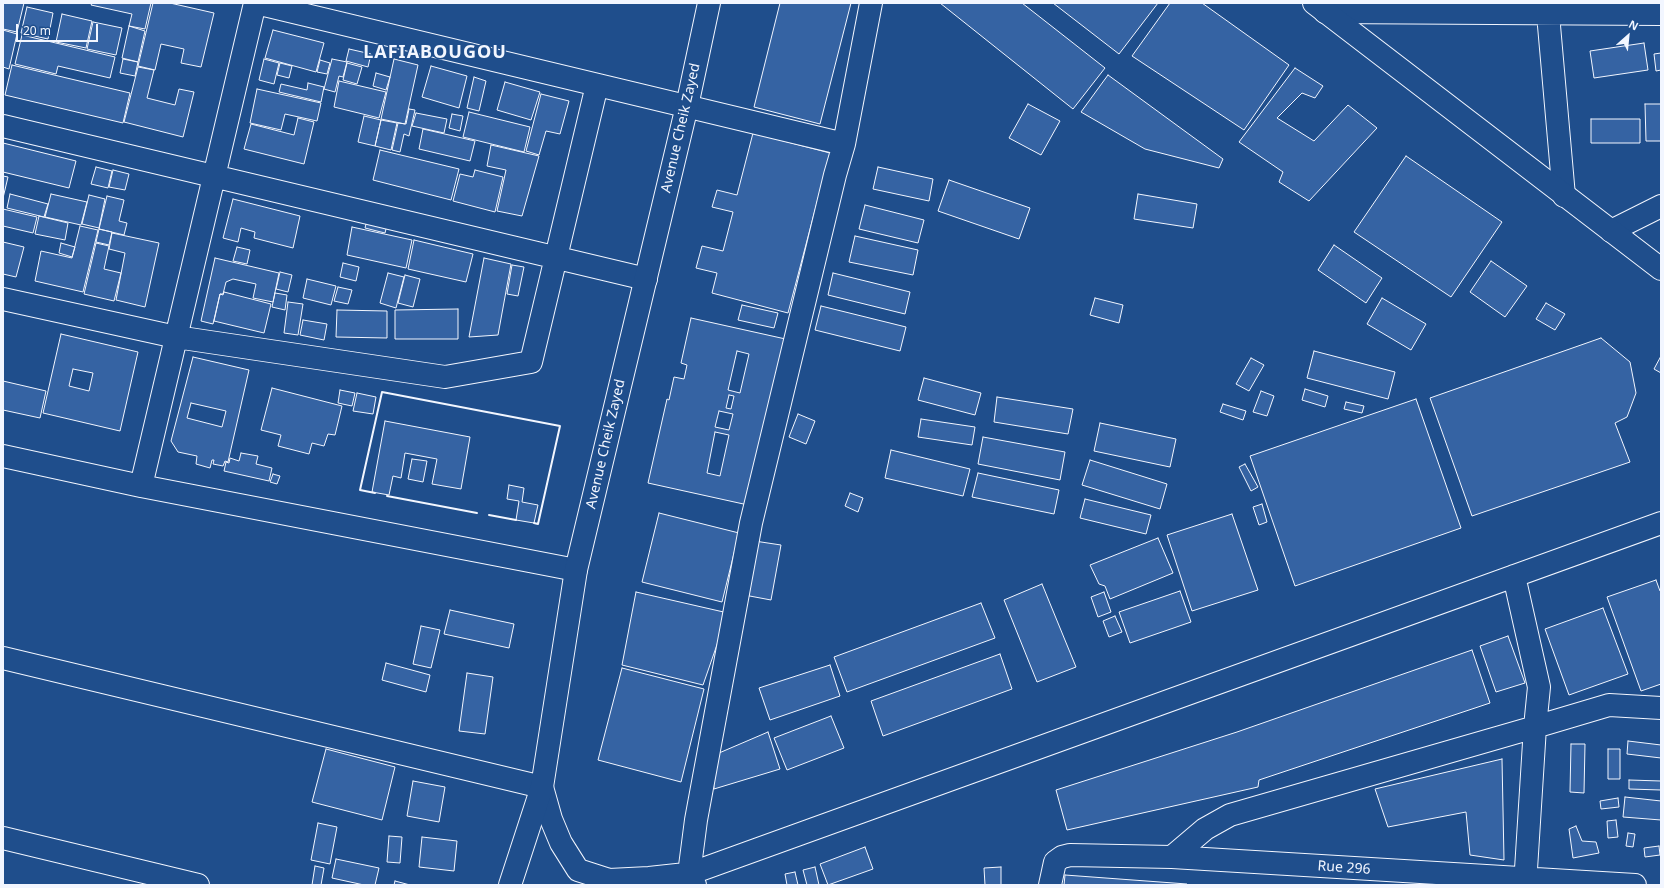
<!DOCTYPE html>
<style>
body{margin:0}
#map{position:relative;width:1664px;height:888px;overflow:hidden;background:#1f4e8c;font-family:"Noto Sans",sans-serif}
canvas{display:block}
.frame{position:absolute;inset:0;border:4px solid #f2f6ff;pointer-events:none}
.north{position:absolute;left:1608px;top:16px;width:40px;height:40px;-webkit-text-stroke:3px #1f4e8c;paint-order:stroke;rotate:27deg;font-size:11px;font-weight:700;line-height:16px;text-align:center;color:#f2f6ff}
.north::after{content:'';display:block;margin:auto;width:14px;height:18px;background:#f2f6ff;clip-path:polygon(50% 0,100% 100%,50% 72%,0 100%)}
.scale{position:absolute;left:16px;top:24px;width:82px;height:18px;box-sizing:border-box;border:2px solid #f2f6ff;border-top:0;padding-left:5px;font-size:12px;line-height:14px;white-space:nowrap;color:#f2f6ff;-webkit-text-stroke:3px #1f4e8c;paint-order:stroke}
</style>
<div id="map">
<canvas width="1664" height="888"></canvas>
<div class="frame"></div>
<div class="north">N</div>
<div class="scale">20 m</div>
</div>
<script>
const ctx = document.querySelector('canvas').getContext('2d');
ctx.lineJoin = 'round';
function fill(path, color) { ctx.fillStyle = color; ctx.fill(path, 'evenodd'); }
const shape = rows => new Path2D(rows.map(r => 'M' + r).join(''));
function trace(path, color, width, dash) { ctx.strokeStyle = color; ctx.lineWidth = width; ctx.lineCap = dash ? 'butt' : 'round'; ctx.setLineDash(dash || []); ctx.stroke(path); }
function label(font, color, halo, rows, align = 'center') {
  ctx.font = font + ' "Noto Sans",sans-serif'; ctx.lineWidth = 3; ctx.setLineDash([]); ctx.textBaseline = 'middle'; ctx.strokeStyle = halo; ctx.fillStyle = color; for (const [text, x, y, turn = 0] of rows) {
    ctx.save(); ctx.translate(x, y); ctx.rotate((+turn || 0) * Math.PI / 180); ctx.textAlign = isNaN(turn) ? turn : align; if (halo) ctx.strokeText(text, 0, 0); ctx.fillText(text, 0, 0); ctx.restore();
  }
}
const building = shape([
 [3,3,24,3,17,32,3,29,3,3],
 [92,3,151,3,145,29,129,26,132,14,91,5,92,3],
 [153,3,170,3,214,13,201,67,181,63,184,49,161,44,155,70,138,66,153,3],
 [780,3,851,3,820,124,754,107,780,3],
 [940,3,1022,3,1105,68,1073,109,940,3],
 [1053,3,1158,3,1119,54,1053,3],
 [1170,3,1202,3,1289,65,1244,130,1132,56,1170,3],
 [27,7,53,13,48,39,21,33,27,7],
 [62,14,92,21,86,48,56,42,62,14],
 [93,22,122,28,116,55,87,49,93,22],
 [129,26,145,31,138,62,122,58,129,26],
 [3,30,17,34,9,69,3,67,3,30],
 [273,30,324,43,316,72,265,58,273,30],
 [22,35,115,57,110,78,58,66,56,74,15,64,22,35],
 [1644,43,1648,70,1594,78,1590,51,1644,43],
 [349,49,371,54,368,67,346,61,349,49],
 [1661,53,1661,70,1656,71,1654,54,1661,53],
 [123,59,138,62,135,76,120,73,123,59],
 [264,59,279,63,274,84,259,80,264,59],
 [332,59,347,62,343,77,339,76,335,92,324,89,332,59],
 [394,59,418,65,405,124,381,119,394,59],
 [320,60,330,63,327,74,317,72,320,60],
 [280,63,292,66,289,78,277,75,280,63],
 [347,63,362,67,357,84,343,80,347,63],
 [12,65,130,93,123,123,5,95,12,65],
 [431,66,467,76,459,108,422,97,431,66],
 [138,67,154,70,147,98,175,105,179,89,194,92,183,137,124,122,138,67],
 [1295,68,1323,86,1315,98,1302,93,1277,118,1314,141,1348,105,1377,128,1309,201,1279,182,1283,172,1239,142,1295,68],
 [376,73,390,77,386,90,373,86,376,73],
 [1108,75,1223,159,1219,168,1145,149,1081,112,1108,75],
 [474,77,486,81,479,111,467,108,474,77],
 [339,81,386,92,379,118,334,107,339,81],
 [505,82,540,92,531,120,497,110,505,82],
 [308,83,324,87,321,102,279,92,281,84,307,90,308,83],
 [257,89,321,103,317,121,285,114,281,130,250,123,257,89],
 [541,94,569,101,560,134,546,131,539,155,526,151,541,94],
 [1028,104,1060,121,1041,155,1009,138,1028,104],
 [1645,104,1661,104,1661,141,1646,141,1645,104],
 [409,109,415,110,409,136,404,134,400,152,392,150,398,123,406,124,409,109],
 [469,112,530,127,524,152,463,137,469,112],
 [416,113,447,119,444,133,412,126,416,113],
 [452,114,463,116,460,131,449,128,452,114],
 [364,116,381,120,375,146,358,142,364,116],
 [298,118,314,122,304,164,244,149,251,124,294,135,298,118],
 [1591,119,1640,119,1640,143,1591,143,1591,119],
 [381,120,397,123,391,150,375,146,381,120],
 [423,129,475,141,470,161,419,149,423,129],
 [753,133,830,153,788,313,712,293,717,273,696,268,702,246,723,251,733,212,712,207,717,190,737,195,753,133],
 [3,143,76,161,69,188,3,172,3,143],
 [491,145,539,156,522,216,497,211,506,170,487,166,491,145],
 [380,150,459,169,451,200,373,180,380,150],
 [1406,156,1502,222,1451,297,1354,232,1406,156],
 [96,167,112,171,108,188,91,184,96,167],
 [878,167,933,179,929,201,873,189,878,167],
 [113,170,129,174,125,190,109,187,113,170],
 [475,170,503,177,495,212,453,201,460,174,473,177,475,170],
 [3,176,8,177,3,198,3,176],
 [949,180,1030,208,1019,239,938,211,949,180],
 [10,194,48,204,44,217,7,208,10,194],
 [51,194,87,202,81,225,45,217,51,194],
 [1138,194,1197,204,1193,228,1134,219,1138,194],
 [89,195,105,199,99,228,82,224,89,195],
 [107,196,124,200,119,221,127,223,124,235,99,229,107,196],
 [233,199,300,216,293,248,254,238,255,232,241,228,238,242,223,238,233,199],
 [865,205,924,220,918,243,859,229,865,205],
 [3,209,37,217,33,233,3,226,3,209],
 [39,216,68,223,65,240,35,234,39,216],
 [367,220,387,225,385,233,365,228,367,220],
 [80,226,98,230,83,292,35,281,41,251,72,258,80,226],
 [352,227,412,240,406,268,347,255,352,227],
 [99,229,112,232,109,245,96,242,99,229],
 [112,233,159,243,145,307,116,300,125,253,109,249,112,233],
 [855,236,918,250,913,275,849,262,855,236],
 [414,240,473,254,466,282,408,269,414,240],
 [3,242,24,247,16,277,3,274,3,242],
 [61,243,75,247,72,257,59,253,61,243],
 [96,243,109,246,104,269,121,273,114,301,84,294,96,243],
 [1334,245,1382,278,1366,303,1318,270,1334,245],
 [237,247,250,250,247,264,233,261,237,247],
 [215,258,279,273,273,302,253,298,256,284,233,279,226,282,223,294,220,294,213,324,201,321,215,258],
 [484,258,511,264,498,335,469,337,484,258],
 [1491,261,1527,286,1505,317,1470,292,1491,261],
 [343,263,359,267,356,281,340,277,343,263],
 [512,265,524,267,518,296,507,294,512,265],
 [280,272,292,275,288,292,276,289,280,272],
 [388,273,404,277,396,308,380,303,388,273],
 [833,273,910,292,905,314,828,295,833,273],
 [405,275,420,279,413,307,398,303,405,275],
 [307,279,336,286,331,305,303,298,307,279],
 [338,287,352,290,348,304,334,301,338,287],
 [224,292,271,304,264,333,214,321,220,294,223,295,224,292],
 [275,293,287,295,285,310,272,307,275,293],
 [1095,298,1123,305,1119,323,1090,315,1095,298],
 [1382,298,1426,324,1411,350,1367,324,1382,298],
 [288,302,303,304,298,335,284,333,288,302],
 [1546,303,1565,314,1555,330,1536,319,1546,303],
 [742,305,778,313,774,328,738,320,742,305],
 [821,306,906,327,900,351,815,330,821,306],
 [458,309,458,339,395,339,395,310,458,309],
 [337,310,387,311,387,338,336,337,337,310],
 [691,318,790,340,748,505,648,483,667,399,669,400,674,377,684,379,687,365,681,363,691,318],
 [737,351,749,354,740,393,728,390,737,351],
 [729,395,734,396,731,409,726,408,729,395],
 [719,411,733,414,729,430,715,427,719,411],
 [715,432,729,435,720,476,707,473,715,432],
 [303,320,327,324,324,340,300,335,303,320],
 [61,334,138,352,120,431,43,413,61,334],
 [73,369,93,373,89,391,69,386,73,369],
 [1601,338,1630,362,1636,393,1627,417,1615,423,1630,462,1472,516,1430,398,1601,338],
 [1314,351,1395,372,1388,399,1307,378,1314,351],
 [1661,356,1661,373,1654,369,1661,356],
 [193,357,249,370,228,462,225,461,223,466,213,464,214,460,212,460,210,468,196,464,197,456,178,452,171,441,193,357],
 [191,403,226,411,222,427,187,418,191,403],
 [1251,358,1264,365,1249,391,1236,384,1251,358],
 [924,378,981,393,975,415,918,400,924,378],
 [3,381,46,391,40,418,3,410,3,381],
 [272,388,342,406,335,435,328,434,324,446,312,443,309,454,278,446,281,435,261,430,272,388],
 [1305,389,1328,396,1325,407,1302,400,1305,389],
 [340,390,355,393,352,406,338,403,340,390],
 [1261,391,1274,396,1267,416,1253,412,1261,391],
 [357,393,376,397,373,414,353,411,357,393],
 [997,397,1073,409,1068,434,994,422,997,397],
 [1416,399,1461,528,1295,586,1250,456,1416,399],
 [1346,402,1364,406,1362,413,1344,409,1346,402],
 [1223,404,1246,411,1243,420,1220,412,1223,404],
 [798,414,815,421,806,444,789,437,798,414],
 [921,419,975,427,972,445,918,437,921,419],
 [385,421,470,437,461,489,432,484,437,459,405,453,401,478,393,476,389,495,372,492,385,421],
 [1100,423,1176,439,1170,467,1094,451,1100,423],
 [983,437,1065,452,1060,480,978,464,983,437],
 [891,450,970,469,963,496,885,478,891,450],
 [241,453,258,456,256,464,272,468,269,481,224,471,226,462,229,463,230,458,239,461,241,453],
 [412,459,427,461,423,482,408,479,412,459],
 [1090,460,1167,484,1160,509,1082,485,1090,460],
 [1245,464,1258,487,1251,491,1239,467,1245,464],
 [978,473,1059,490,1054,514,972,497,978,473],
 [273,474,280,476,277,484,270,482,273,474],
 [509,485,524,488,522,502,538,505,534,523,516,520,519,501,507,499,509,485],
 [850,493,863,498,858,512,845,506,850,493],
 [1085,499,1151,515,1146,534,1080,518,1085,499],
 [1262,504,1267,522,1259,525,1253,507,1262,504],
 [659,513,739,533,722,602,642,582,659,513],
 [1232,514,1258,590,1192,611,1167,535,1232,514],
 [1158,538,1173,573,1110,599,1105,586,1099,584,1090,565,1158,538],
 [748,540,781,545,771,600,739,594,748,540],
 [1656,580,1660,591,1661,590,1661,684,1641,691,1607,597,1656,580],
 [1042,584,1076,667,1037,682,1004,600,1042,584],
 [1180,591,1191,622,1130,643,1119,612,1180,591],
 [636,592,728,613,703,685,622,665,636,592],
 [1104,592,1111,612,1098,617,1091,597,1104,592],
 [981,603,995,638,847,692,834,657,981,603],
 [1603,608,1628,674,1569,695,1545,629,1603,608],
 [450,610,514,624,509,648,444,634,450,610],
 [1115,616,1122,632,1109,637,1103,621,1115,616],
 [421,626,440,630,431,668,413,664,421,626],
 [1508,636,1525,683,1496,692,1480,646,1508,636],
 [1472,650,1490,703,1259,780,1258,787,1067,830,1056,790,1237,732,1472,650],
 [1000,654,1012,689,883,736,871,701,1000,654],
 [386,663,430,675,426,692,382,680,386,663],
 [830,665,840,696,770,720,759,688,830,665],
 [622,668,704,689,681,782,598,760,622,668],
 [467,673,493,677,485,734,459,731,467,673],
 [831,716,844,748,787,770,774,738,831,716],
 [768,732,780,769,714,789,712,756,768,732],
 [1628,741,1661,745,1661,758,1627,754,1628,741],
 [1571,744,1585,744,1584,793,1570,792,1571,744],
 [326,749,395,767,382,820,312,802,326,749],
 [1608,749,1620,749,1620,779,1608,779,1608,749],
 [1502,759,1504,860,1470,855,1466,812,1388,827,1375,789,1502,759],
 [1629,780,1661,781,1661,790,1629,789,1629,780],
 [413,781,445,787,439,822,407,816,413,781],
 [1625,797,1661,801,1661,820,1623,817,1625,797],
 [1618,798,1619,807,1601,809,1600,801,1618,798],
 [1616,820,1618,837,1608,838,1607,821,1616,820],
 [318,823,337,827,330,864,311,860,318,823],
 [1576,826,1582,841,1596,842,1599,853,1573,858,1569,829,1576,826],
 [1628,833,1635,834,1633,847,1626,846,1628,833],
 [389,836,402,837,400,863,387,862,389,836],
 [422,837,457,841,454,871,419,867,422,837],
 [1659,846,1660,855,1645,857,1644,848,1659,846],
 [865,847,873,869,828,885,820,864,865,847],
 [336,859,379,868,375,885,364,885,332,878,336,859],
 [315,866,324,868,321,885,312,885,315,866],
 [815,867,819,885,807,885,803,870,815,867],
 [1001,867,1001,885,985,885,984,868,1001,867],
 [795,872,798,885,787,885,785,874,795,872],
 [1065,875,1187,884,1187,885,1064,885,1065,875],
 [395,881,410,885,394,885,395,881]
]);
fill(building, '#3563a3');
trace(building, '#f2f6ff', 1);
const minor = shape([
 [256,3,844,144],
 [1547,3,1564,196],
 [1325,12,1661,14],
 [3,126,646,279],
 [1611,231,1661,206],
 [3,299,176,337,445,377,531,362,597,85],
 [3,456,141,486,576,570],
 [141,486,255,3],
 [3,658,542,787,551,819,561,843,578,870,609,880,649,878,686,874],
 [3,838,198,885],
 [1172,857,1205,829,1230,815,1535,727,1539,687,1514,576],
 [670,885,689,874,1661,523],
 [695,885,689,874,696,820,751,523,835,175,844,144,871,3],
 [1050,885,1055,862,1062,857,1070,855,1172,857,1635,885],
 [1525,885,1535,727,1609,705,1661,708]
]);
const tertiary = shape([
 [1314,3,1661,269],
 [510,885,542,787,576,570,687,106,709,3]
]);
trace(minor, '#f2f6ff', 24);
trace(tertiary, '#f2f6ff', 24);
trace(minor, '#1f4e8c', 22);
trace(tertiary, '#1f4e8c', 22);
trace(shape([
 [375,493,360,490,382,392,560,426,538,524,534,523],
 [387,496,477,513],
 [489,515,516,520]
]), '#f2f6ff', 2);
label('14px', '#f2f6ff', '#1f4e8c', [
 ["Avenue Cheik Zayed",681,128,-77],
 ["Avenue Cheik Zayed",606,444,-77],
 ["Rue 296",1344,868,4]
]);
ctx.letterSpacing = '1px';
label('bold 18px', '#f2f6ff', '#1f4e8c', [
 ["LAFIABOUGOU",435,53]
]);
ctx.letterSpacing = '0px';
</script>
